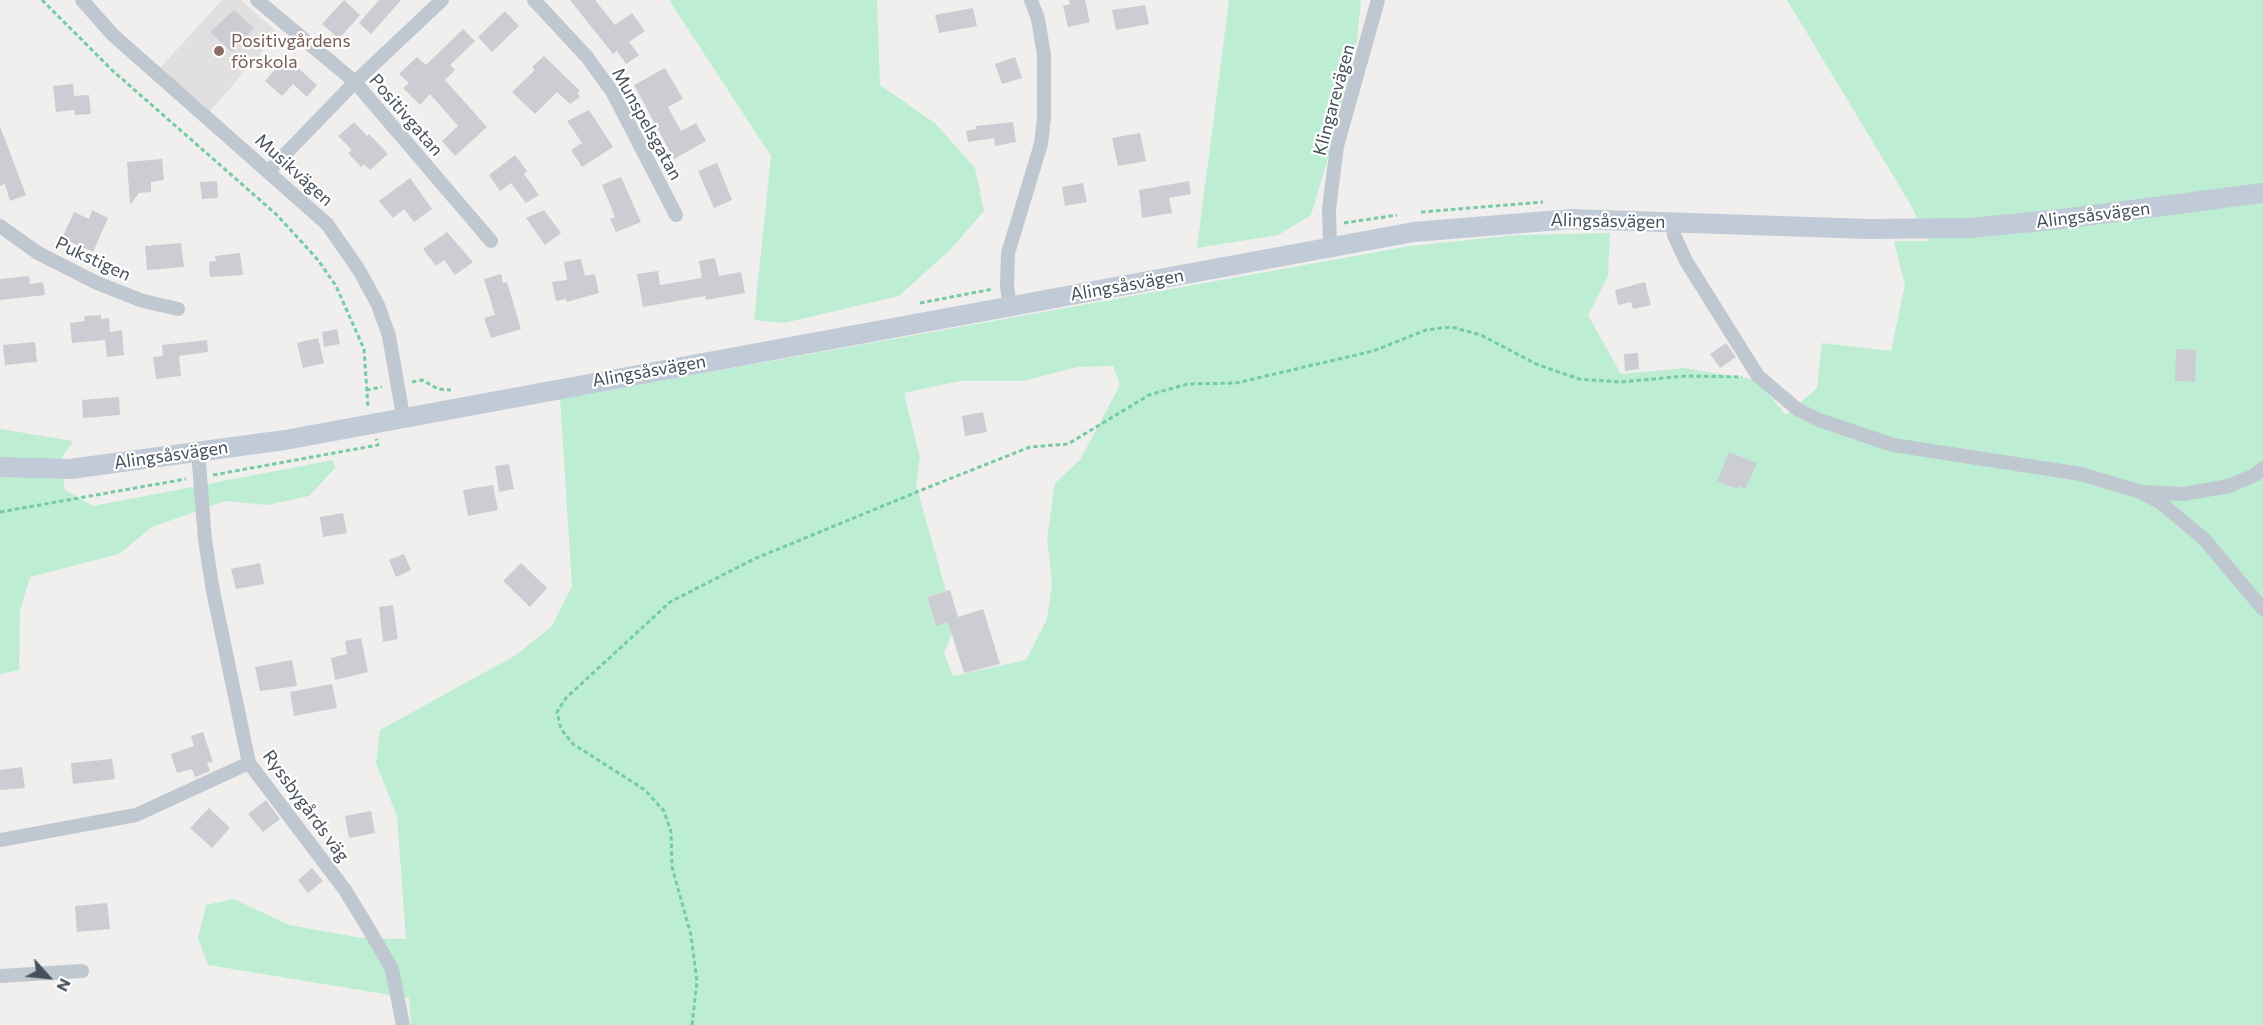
<!DOCTYPE html>
<meta charset="utf-8">
<style>
body{margin:0}
#map{position:relative;width:2263px;height:1025px;overflow:hidden;background:#f1eeee;font-family:Commissioner,sans-serif}
canvas{display:block}
.north{position:absolute;left:18px;top:947px;width:60px;height:60px;-webkit-text-stroke:4px #fff;paint-order:stroke;rotate:117deg;font-size:16px;font-weight:700;line-height:24px;text-align:center;color:#47505b}
.north::after{content:'';display:block;margin:auto;width:21px;height:27px;background:#47505b;clip-path:polygon(50% 0,100% 100%,50% 72%,0 100%)}
</style>
<div id="map">
<canvas width="2263" height="1025"></canvas>
<div class="north">N</div>
</div>
<script>
const ctx = document.querySelector('canvas').getContext('2d');
ctx.lineJoin = 'round';
function fill(path, color) { ctx.fillStyle = color; ctx.fill(path, 'evenodd'); }
const shape = rows => new Path2D(rows.map(r => 'M' + r).join(''));
function trace(path, color, width, dash) { ctx.strokeStyle = color; ctx.lineWidth = width; ctx.lineCap = dash ? 'butt' : 'round'; ctx.setLineDash(dash || []); ctx.stroke(path); }
function label(font, color, halo, rows, align = 'center') {
  ctx.font = font + ' Commissioner,sans-serif'; ctx.lineWidth = 4.5; ctx.setLineDash([]); ctx.textBaseline = 'middle'; ctx.strokeStyle = halo; ctx.fillStyle = color; for (const [text, x, y, turn = 0] of rows) {
    ctx.save(); ctx.translate(x, y); ctx.rotate((+turn || 0) * Math.PI / 180); ctx.textAlign = isNaN(turn) ? turn : align; if (halo) ctx.strokeText(text, 0, 0); ctx.fillText(text, 0, 0); ctx.restore();
  }
}
fill(shape([
 [222,0,241,0,278,33,210,111,160,68]
]), '#e2dfe0');
fill(shape([
 [669,0,877,0,880,85,936,124,975,168,984,211,951,249,899,296,784,323,754,320,771,156],
 [1229,0,1361,0,1357,40,1333,142,1311,215,1278,235,1197,248],
 [1787,0,2263,0,2263,1025,411,1025,409,998,208,965,198,938,206,905,234,899,289,925,362,938,406,939,397,816,376,763,380,730,516,655,552,626,572,586,560,399,1410,246,1517,235,1610,233,1608,276,1588,315,1621,374,1684,368,1757,380,1786,415,1817,388,1822,343,1891,351,1905,285,1894,241,1929,241,1909,202],
 [1113,366,1120,385,1080,460,1055,483,1047,538,1052,582,1047,619,1026,660,953,676,944,653,958,619,936,625,927,597,946,591,916,485,920,457,904,393,960,381,1023,381,1077,367],
 [0,429,73,441,60,460,65,490,93,506,333,460,335,468,309,496,267,505,225,501,152,527,119,554,30,577,20,611,19,670,0,674]
]), '#bdeed3');
fill(shape([
 [344,0,360,15,339,39,322,24],
 [379,0,401,0,371,34,359,23],
 [570,0,595,0,615,25,632,13,645,31,629,42,639,55,626,64,617,51,613,54],
 [1069,0,1085,0,1090,22,1068,27,1063,6,1070,4],
 [1145,5,1149,24,1116,30,1112,10],
 [973,8,977,26,939,33,935,15],
 [234,10,254,28,232,52,210,32],
 [505,11,519,26,492,52,478,37],
 [463,29,475,41,450,65,455,70,445,80,487,127,455,156,442,141,458,126,430,94,420,105,403,88,409,83,399,74,417,57,426,65],
 [544,56,580,91,577,93,580,97,570,104,557,92,535,114,512,92,535,70,532,67],
 [286,57,317,85,307,97,293,84,282,96,265,81],
 [1015,57,1022,78,1002,84,995,64],
 [665,68,683,99,668,107,681,131,696,123,706,141,674,159,634,85],
 [73,84,74,96,89,95,91,114,75,115,74,110,56,112,53,86],
 [589,110,613,147,582,167,571,150,582,143,567,121],
 [354,122,367,136,369,134,388,154,370,170,364,164,361,167,348,153,352,150,338,136],
 [1013,122,1016,142,995,146,994,138,968,142,966,131,976,129,976,126],
 [0,126,26,195,10,201,5,184,0,186],
 [1140,133,1146,161,1118,166,1112,138],
 [515,155,527,171,524,174,539,195,526,203,511,183,500,191,489,175],
 [162,159,164,180,151,182,151,192,139,193,130,205,127,162],
 [717,163,732,200,714,208,698,171],
 [621,177,641,222,616,232,610,219,615,217,602,185],
 [410,178,432,209,414,222,404,209,393,218,379,201],
 [217,181,218,198,202,199,200,182],
 [1189,181,1191,194,1169,198,1172,213,1142,218,1139,190],
 [1083,183,1087,202,1065,206,1062,187],
 [92,210,108,218,93,252,62,238,74,212,89,219],
 [544,210,561,233,545,245,526,218],
 [447,232,473,262,455,275,444,260,436,266,423,249],
 [181,243,184,267,147,270,145,246],
 [240,253,243,275,210,277,209,262,216,261,215,256],
 [715,258,719,276,741,272,745,293,706,300,705,296,643,307,637,274,658,271,660,285,702,278,699,261],
 [581,259,585,276,595,274,599,293,567,302,566,299,556,301,552,282,567,280,564,262],
 [501,274,503,283,507,282,521,329,491,338,484,318,495,315,484,279],
 [29,276,30,284,43,282,45,295,0,300,0,279],
 [1645,282,1651,305,1633,309,1631,302,1618,305,1615,290],
 [101,315,101,319,109,318,110,332,122,330,124,355,107,357,105,340,72,343,70,323,85,321,84,316],
 [337,329,340,344,324,347,322,332],
 [318,338,324,363,303,368,297,343],
 [207,340,208,352,179,356,181,376,156,379,153,357,163,356,162,345],
 [35,342,37,362,5,365,3,345],
 [1726,343,1736,357,1720,368,1710,354],
 [2176,349,2196,350,2195,382,2175,381],
 [1638,353,1639,369,1625,371,1624,354],
 [119,397,120,415,83,418,82,400],
 [983,412,987,432,965,436,962,416],
 [1729,452,1757,463,1745,489,1739,486,1738,489,1717,481],
 [509,464,514,489,499,492,495,466],
 [493,485,498,510,468,516,463,490],
 [343,513,347,533,323,537,320,517],
 [404,554,411,570,396,577,389,560],
 [260,563,264,584,236,589,231,569],
 [521,563,547,588,530,607,503,581],
 [950,590,958,617,983,609,1000,664,964,673,948,622,936,626,927,597],
 [393,605,398,639,383,642,379,607],
 [361,638,368,672,335,680,331,658,347,654,345,641],
 [292,660,297,686,260,691,255,667],
 [332,684,337,708,294,716,290,692],
 [203,732,213,762,207,763,210,771,195,777,192,769,177,773,171,754,194,746,191,736],
 [112,759,115,779,73,784,71,763],
 [22,767,25,788,0,790,0,770],
 [266,800,280,819,263,832,248,814],
 [209,808,230,828,212,848,190,828],
 [371,811,375,833,349,838,345,816],
 [312,868,323,881,308,893,298,880],
 [107,903,110,929,77,932,75,906]
]), '#cbcdd3');
trace(shape([
 [42,0,113,71,277,215,318,260,336,286,364,349,368,407],
 [1421,212,1543,202],
 [1344,223,1397,215],
 [920,303,993,289],
 [412,382,422,380,438,389,451,390],
 [366,390,382,387],
 [213,475,378,445,376,439],
 [0,512,186,479],
 [692,1025,697,981,691,935,672,867,671,832,664,811,645,790,573,744,561,729,557,712,566,698,670,602,754,559,929,487,1030,447,1068,444,1149,395,1187,384,1236,383,1373,351,1426,330,1451,327,1481,335,1536,364,1579,379,1620,382,1686,376,1742,377]
]), '#75cba7', 3, [4.5, 3]);
trace(shape([
 [82,0,113,35,327,224,359,270,378,305,389,336,403,416],
 [257,0,355,82,491,241],
 [534,0,587,57,613,93,676,215],
 [269,171,355,82,442,0],
 [1673,223,1674,235,1686,261,1758,376,1797,409,1819,420,1893,445,2081,474,2141,492,2161,503,2204,539,2263,609],
 [0,226,38,253,97,283,143,301,178,309],
 [1330,247,1329,209,1337,146,1378,0],
 [1010,306,1007,287,1008,253,1041,144,1044,118,1044,55,1038,19,1031,0],
 [198,451,205,540,213,591,249,763,345,890,367,926,392,969,403,1025],
 [2143,492,2183,494,2229,486,2255,475,2263,468],
 [0,840,136,815,249,763],
 [0,976,82,971]
]), '#bfc7d0', 14);
trace(shape([
 [0,467,70,469,285,440,1414,232,1572,219,1869,229,1970,228,2062,219,2263,193]
]), '#c1cad7', 20);
for (const [x, y, r, color] of [
 [219,51,6,"#8d6e63"]
]) { const dot = new Path2D(); dot.arc(x, y, r, 0, 2 * Math.PI); ctx.fillStyle = color; ctx.fill(dot); trace(dot, '#fff', 2); }
label('18px', '#785e54', '#fff', [
 ["Positivgårdens",231,41],
 ["förskola",231,62]
], 'left');
label('18px', '#47505b', '#fff', [
 ["Klingarevägen",1334,100,-75],
 ["Positivgatan",406,115,49],
 ["Munspelsgatan",647,124,61],
 ["Musikvägen",294,170,42],
 ["Alingsåsvägen",2093,215,-7],
 ["Alingsåsvägen",1608,221,1],
 ["Pukstigen",93,259,25],
 ["Alingsåsvägen",1127,285,-10],
 ["Alingsåsvägen",649,371,-10],
 ["Alingsåsvägen",171,455,-8],
 ["Ryssbygårds väg",306,806,54]
]);
</script>
